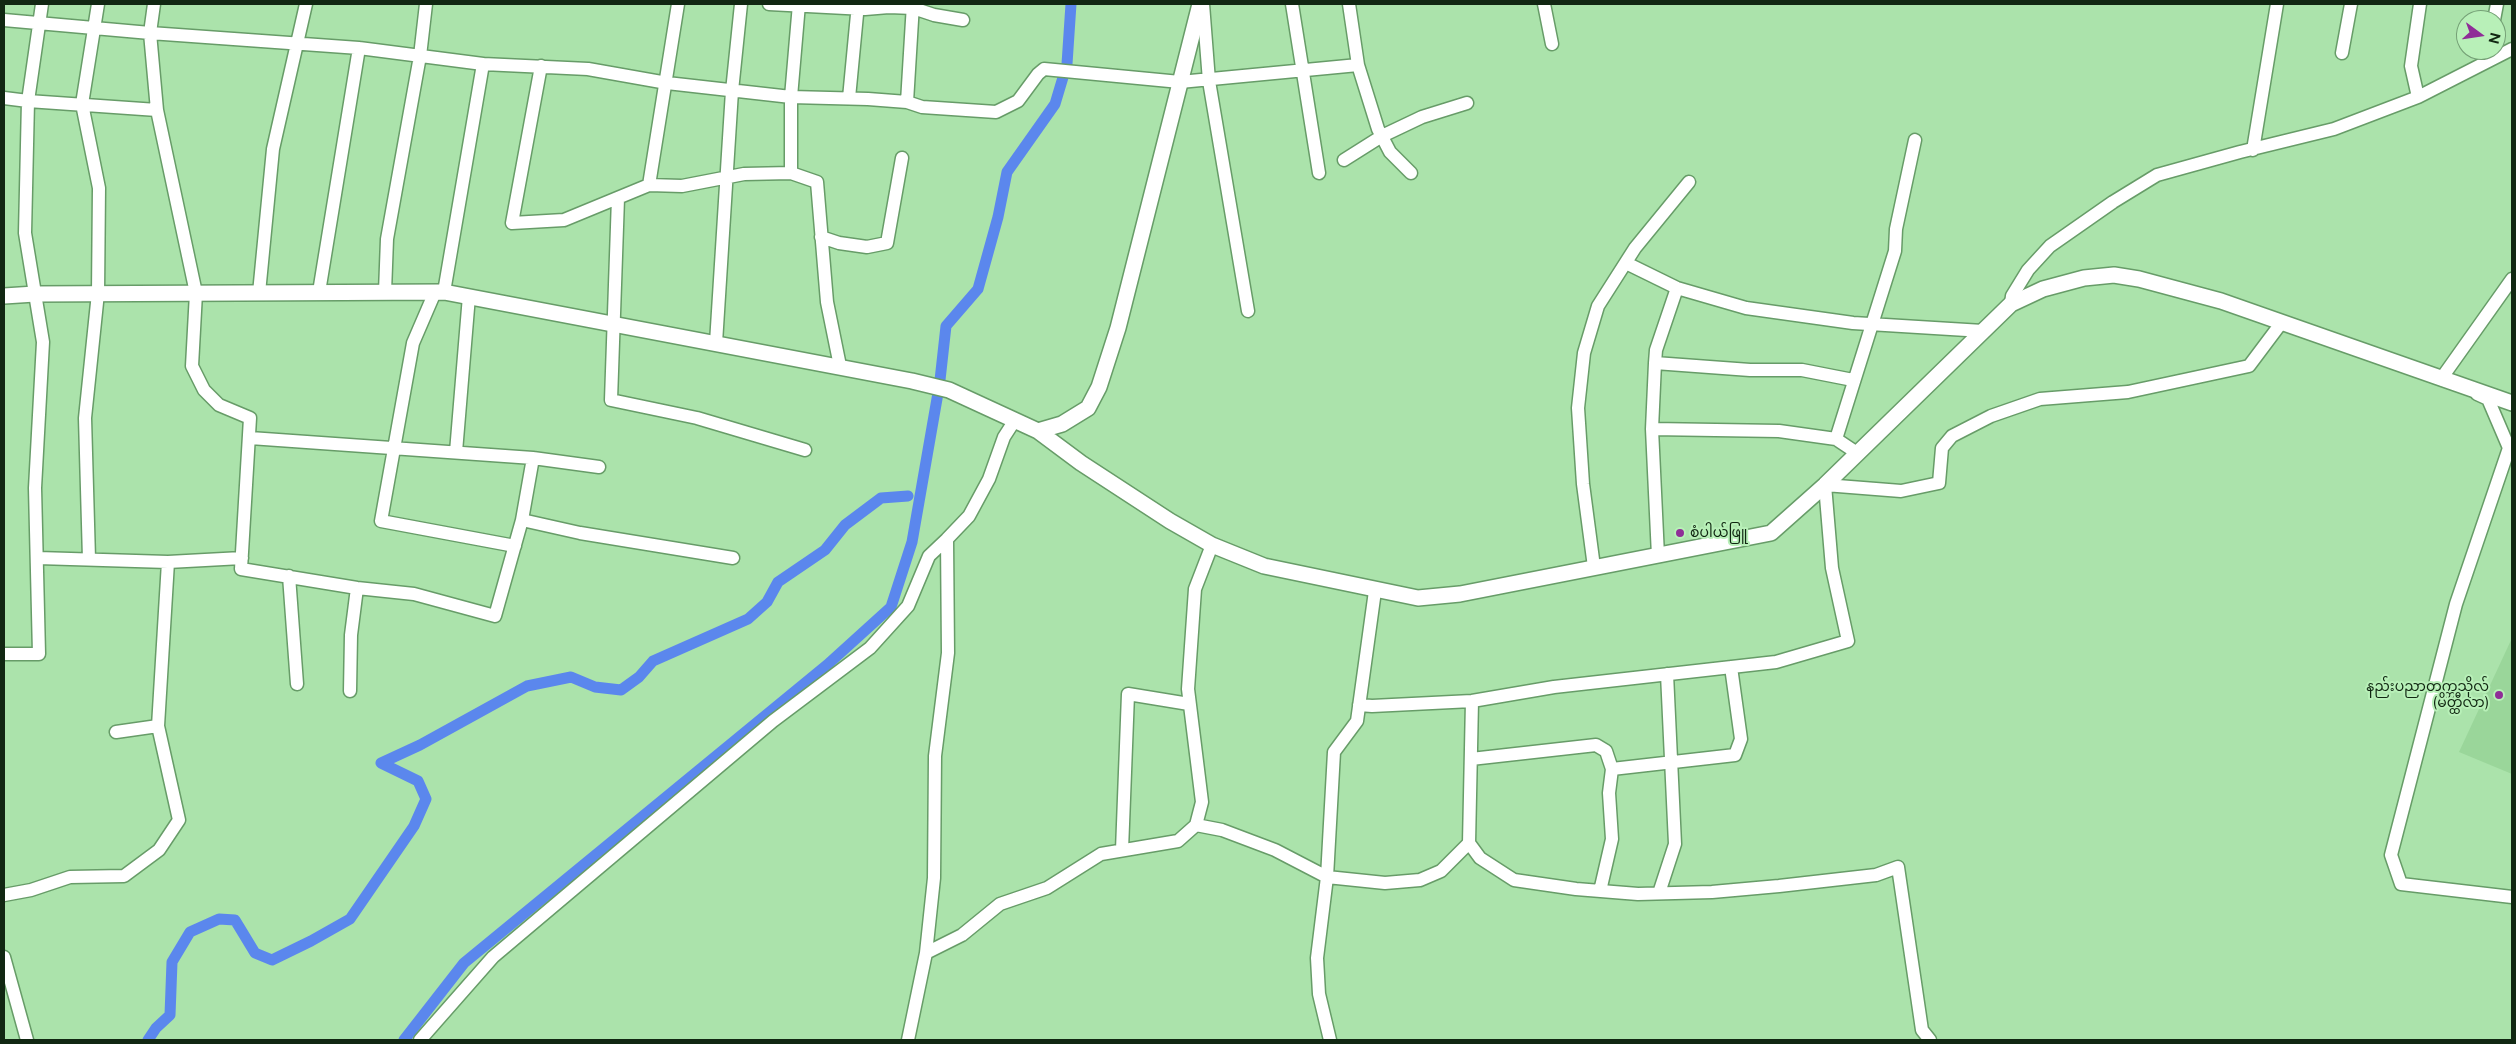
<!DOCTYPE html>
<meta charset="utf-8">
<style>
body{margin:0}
#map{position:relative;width:2516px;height:1044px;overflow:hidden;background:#abe3ab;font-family:"Public Sans",sans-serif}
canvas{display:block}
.frame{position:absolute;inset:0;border:5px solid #112712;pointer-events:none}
.north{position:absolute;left:2456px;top:10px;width:50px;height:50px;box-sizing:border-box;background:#b8f0b8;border:1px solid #75a076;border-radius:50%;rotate:104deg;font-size:14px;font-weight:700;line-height:20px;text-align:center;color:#112712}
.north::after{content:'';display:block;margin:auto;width:18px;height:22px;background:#8f2e97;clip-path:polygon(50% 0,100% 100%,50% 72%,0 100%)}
</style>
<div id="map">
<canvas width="2516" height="1044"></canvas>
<div class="frame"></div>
<div class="north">N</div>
</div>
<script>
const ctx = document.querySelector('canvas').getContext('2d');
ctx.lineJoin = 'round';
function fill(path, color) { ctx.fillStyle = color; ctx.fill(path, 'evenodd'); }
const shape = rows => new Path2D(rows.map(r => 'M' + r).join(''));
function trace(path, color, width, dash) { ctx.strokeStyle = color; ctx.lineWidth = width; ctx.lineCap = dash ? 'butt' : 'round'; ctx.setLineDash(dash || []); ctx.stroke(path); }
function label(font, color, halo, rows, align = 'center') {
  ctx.font = font + ' "Public Sans","Noto Sans Myanmar",sans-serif'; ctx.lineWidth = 4; ctx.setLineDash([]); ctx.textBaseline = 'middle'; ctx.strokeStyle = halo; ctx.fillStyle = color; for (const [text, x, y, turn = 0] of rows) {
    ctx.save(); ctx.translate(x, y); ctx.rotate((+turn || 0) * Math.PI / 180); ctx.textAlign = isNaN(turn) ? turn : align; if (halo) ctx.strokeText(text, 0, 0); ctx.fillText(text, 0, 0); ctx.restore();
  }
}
fill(shape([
 [2512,638,2512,774,2459,752]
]), '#9ad69a');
trace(shape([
 [940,380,946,326,978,289,998,217,1007,172,1055,104,1067,64,1071,4],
 [148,1040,156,1028,170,1015,172,962,190,932,219,919,235,920,255,953,272,960,311,941,350,919,414,826,426,799,418,781,381,763,420,745,527,686,571,677,595,687,621,690,639,677,653,661,748,619,767,602,778,582,825,550,845,525,881,498,908,496],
 [404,1040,464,963,827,665,891,607,912,542,938,393]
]), '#5b87ed', 11);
const minor = shape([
 [154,4,150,33,157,110],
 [769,4,865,9,889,7,913,8,934,15,963,20],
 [1203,4,1209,81,1248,311],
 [1292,4,1319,173],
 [1349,4,1358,65,1378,129,1390,152,1411,173],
 [1544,4,1552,44],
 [4,20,150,33,359,48,483,64,588,69,667,83,791,97,868,99,907,102,922,107,996,112,1018,101,1038,74,1044,69,1180,82,1358,65],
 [2494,20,2497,4],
 [2342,53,2351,4],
 [541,66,512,223,564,220,649,185,682,186,744,174,791,173,817,182,827,302,840,366],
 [2418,97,2411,66,2420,4],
 [4,98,28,101,157,110,196,293,192,366,204,390,219,405,250,418,241,569,357,588,414,594,495,616,522,520,533,458],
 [849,98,858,4],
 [907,102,913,4],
 [2253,150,2277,4],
 [1344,160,1382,136,1422,117,1467,103],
 [791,173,791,97,799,4],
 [649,185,678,4],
 [618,198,611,400,697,418,805,450],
 [821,237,839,243,867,247,887,243,902,158],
 [1626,263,1677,288,1746,308,1853,323,1983,331],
 [319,292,359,48],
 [385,292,387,239,420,56,426,4],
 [435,292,413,343,381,521,515,546],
 [444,292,483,64],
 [259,293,273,149,306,4],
 [2011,304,2012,296,2028,270,2050,246,2113,202,2157,175,2240,152,2334,129,2418,97,2512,49],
 [716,343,732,91,741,4],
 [1655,363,1750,370,1802,370,1853,380],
 [2447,381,2441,379,2512,279],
 [2477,394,2488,399,2509,448,2456,604,2391,855,2401,884,2512,897],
 [1652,429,1779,431,1836,439],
 [250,438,533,458,599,467],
 [456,452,469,296],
 [1857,453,1836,439,1895,251,1896,229,1915,140],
 [522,520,580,533,733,558],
 [1658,556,1652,429,1655,363,1656,350,1677,288],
 [38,558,168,562,242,558],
 [89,559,85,418,98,293,99,188,82,104,98,4],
 [1594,567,1583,484,1578,408,1584,353,1598,306,1635,248,1689,182],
 [289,576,297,684],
 [4,654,39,654,35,488,43,342,25,233,28,101,42,4],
 [350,691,351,635,357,588],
 [1359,705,1372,706,1472,701,1554,687,1776,662,1848,641,1832,568,1825,485,1901,491,1939,483,1942,448,1952,436,1991,416,2040,399,2128,392,2249,366,2282,322],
 [116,732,158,726],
 [1471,759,1596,745,1606,751,1612,769],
 [1196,825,1222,830,1275,850,1327,877,1334,752,1357,721,1375,591],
 [1469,843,1472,701],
 [1122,850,1128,694,1189,704],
 [1600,891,1612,839,1609,793,1612,769,1735,755,1741,739,1731,667],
 [1659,893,1675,844,1667,674],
 [4,895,31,890,70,877,124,876,159,850,179,820,158,726,168,562],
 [926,953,962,935,1000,904,1047,888,1101,854,1178,841,1196,825,1202,802,1188,689,1195,589,1212,545],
 [4,957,27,1040],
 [420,1040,493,957,773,721,870,648,908,606,929,556,947,539],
 [908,1040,926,953,934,878,935,756,948,653,947,539,969,516,989,479,1004,437,1015,420],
 [1330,1040,1319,994,1317,958,1327,877,1385,883,1420,880,1441,871,1469,843,1480,858,1514,880,1576,889,1638,894,1712,892,1779,886,1876,875,1898,867,1922,1030,1930,1040]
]);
const tertiary = shape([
 [4,296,35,294,444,292,912,381,949,390,1038,431,1081,463,1170,521,1212,545,1264,566,1418,598,1460,594,1771,533,1825,485,2011,304,2043,289,2084,278,2114,275,2139,279,2221,301,2512,403],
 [1038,431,1062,424,1088,408,1099,387,1118,328,1200,4]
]);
trace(minor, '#679c68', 15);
trace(tertiary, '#679c68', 18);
trace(minor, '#fff', 12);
trace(tertiary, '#fff', 15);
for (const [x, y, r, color] of [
 [1680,533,5,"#8f2e97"],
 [2499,695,5,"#8f2e97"]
]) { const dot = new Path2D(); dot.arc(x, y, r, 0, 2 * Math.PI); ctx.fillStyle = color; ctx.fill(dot); trace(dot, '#b8f0b8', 2); }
label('14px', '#112712', '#b8f0b8', [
 ["စံပါယ်ဖြူ",1690,533],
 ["နည်းပညာတက္ကသိုလ်",2489,687,"right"],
 ["(မိတ္ထီလာ)",2489,703,"right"]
], 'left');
</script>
